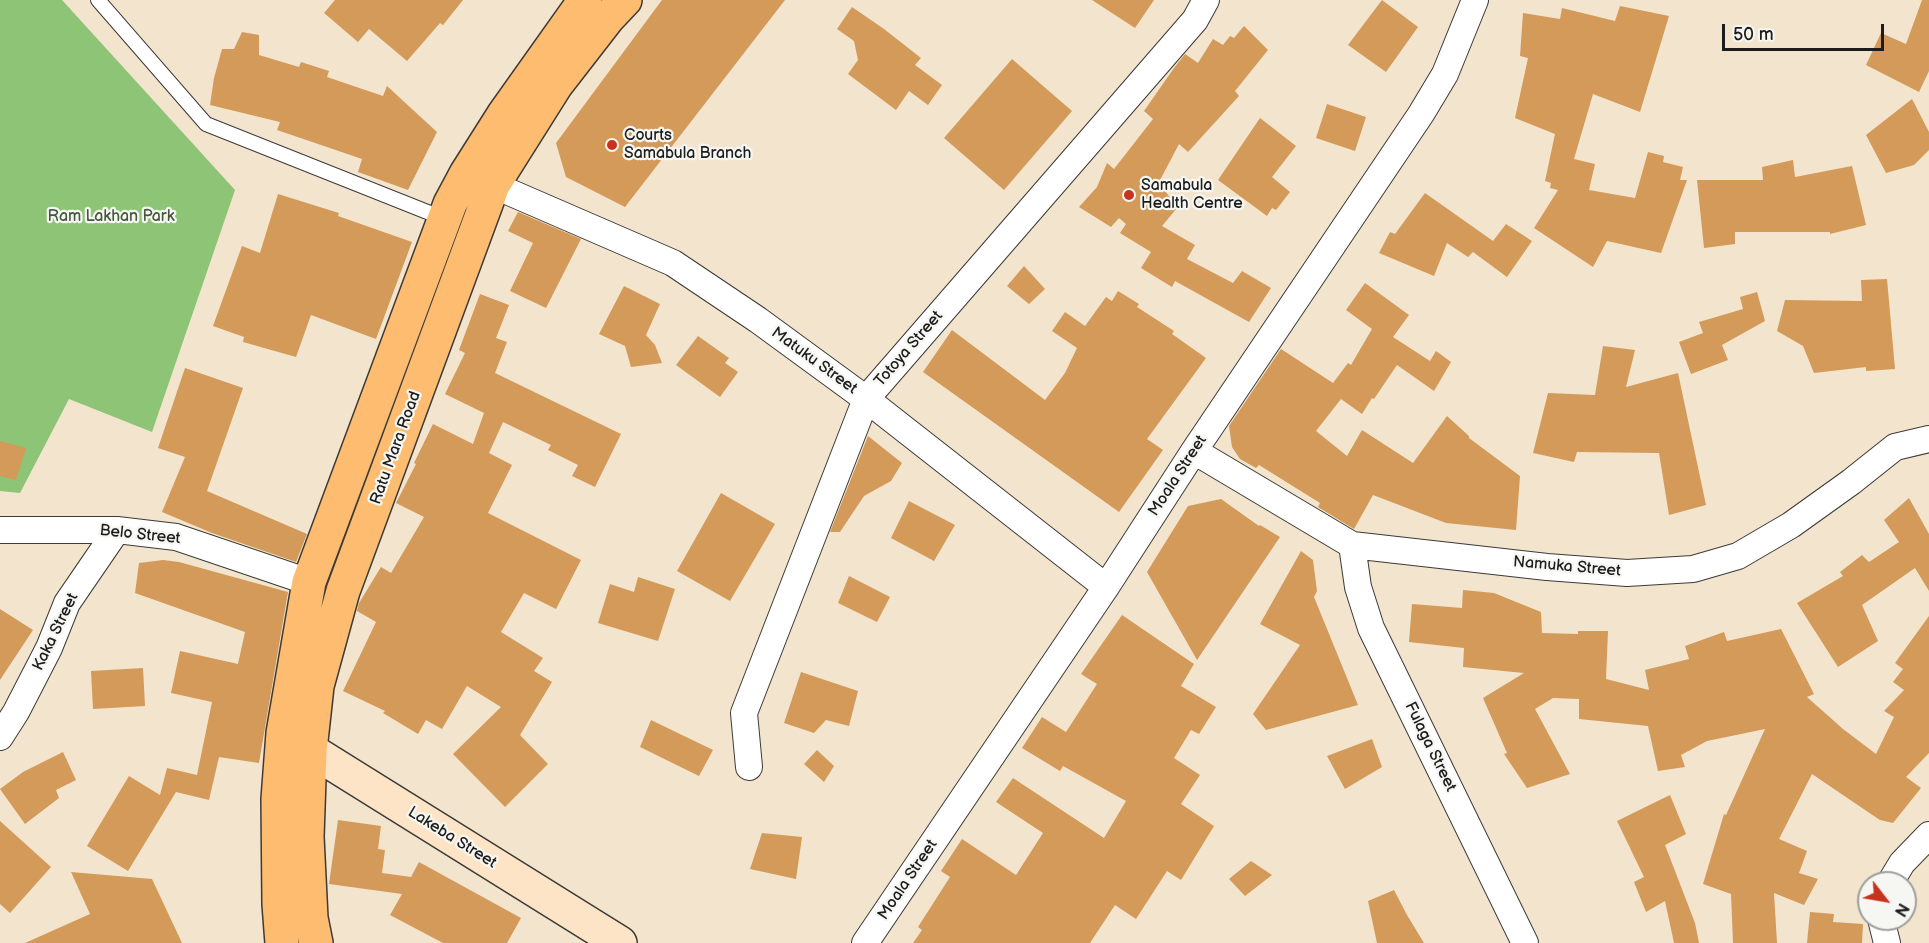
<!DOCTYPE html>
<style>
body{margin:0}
#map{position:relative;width:1929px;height:943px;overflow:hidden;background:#f3e4ce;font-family:"Balsamiq Sans",sans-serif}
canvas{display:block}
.north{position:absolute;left:1857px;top:871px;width:60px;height:60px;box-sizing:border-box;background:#f6f6f2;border:2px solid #9f9f9c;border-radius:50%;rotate:121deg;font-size:16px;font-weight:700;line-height:24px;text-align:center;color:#1c1c1c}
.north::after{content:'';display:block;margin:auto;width:21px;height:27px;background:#c8321e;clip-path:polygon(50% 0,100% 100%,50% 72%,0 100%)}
.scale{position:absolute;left:1722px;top:24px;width:162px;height:27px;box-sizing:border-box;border:3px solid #1c1c1c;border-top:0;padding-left:8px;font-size:18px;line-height:21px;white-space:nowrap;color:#1c1c1c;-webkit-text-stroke:4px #f6f6f2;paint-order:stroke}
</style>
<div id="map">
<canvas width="1929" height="943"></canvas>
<div class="north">N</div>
<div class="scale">50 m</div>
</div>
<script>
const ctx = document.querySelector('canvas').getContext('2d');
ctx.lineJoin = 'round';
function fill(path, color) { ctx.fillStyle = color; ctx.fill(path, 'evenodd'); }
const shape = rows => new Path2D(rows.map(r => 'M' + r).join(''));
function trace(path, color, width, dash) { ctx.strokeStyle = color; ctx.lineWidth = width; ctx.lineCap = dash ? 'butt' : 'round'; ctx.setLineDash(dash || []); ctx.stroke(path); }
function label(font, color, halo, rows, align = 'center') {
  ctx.font = font + ' "Balsamiq Sans",sans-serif'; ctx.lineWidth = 4.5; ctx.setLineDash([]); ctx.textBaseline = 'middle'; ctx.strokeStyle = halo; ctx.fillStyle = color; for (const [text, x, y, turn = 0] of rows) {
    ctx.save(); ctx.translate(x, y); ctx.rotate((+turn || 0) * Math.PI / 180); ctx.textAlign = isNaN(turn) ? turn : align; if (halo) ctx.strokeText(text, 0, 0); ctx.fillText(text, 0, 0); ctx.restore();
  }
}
fill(shape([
 [0,0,62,0,235,190,152,432,69,399,20,493,0,491]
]), '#8dc476');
fill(shape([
 [335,0,463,0,443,25,440,23,407,61,369,29,358,42,324,13],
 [662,0,785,0,625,207,566,177,556,143],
 [1092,0,1154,0,1135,28],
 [1382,0,1418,27,1386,72,1348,45],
 [1922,0,1929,0,1929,71,1919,92,1866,65,1881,33,1906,44],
 [1620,6,1669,16,1640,112,1593,94,1574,159,1595,164,1589,190,1635,198,1648,152,1664,156,1663,162,1683,167,1680,180,1687,180,1661,253,1607,241,1593,267,1534,228,1558,190,1550,188,1551,183,1545,181,1555,134,1515,118,1528,58,1520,56,1523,13,1560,19,1562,8,1615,21],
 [852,7,884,29,921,58,915,65,942,85,928,105,909,91,896,110,848,74,858,60,854,41,837,29],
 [1244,26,1268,50,1235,91,1239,96,1188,152,1179,144,1159,182,1177,208,1162,226,1195,245,1187,259,1233,283,1242,271,1271,288,1249,322,1175,281,1172,287,1141,268,1151,252,1120,233,1126,224,1119,218,1111,227,1079,207,1097,187,1107,163,1114,169,1153,119,1144,111,1174,68,1185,54,1198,63,1213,39,1223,45,1230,36,1234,38],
 [242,32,259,35,259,55,299,67,301,62,329,71,327,77,383,96,387,86,437,132,408,190,358,172,362,159,277,130,280,122,210,105,214,78,222,49,234,49],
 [1012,59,1072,111,1004,190,944,138],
 [1912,99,1929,132,1929,150,1914,165,1886,173,1866,135],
 [1327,104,1366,117,1355,151,1316,138],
 [1260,118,1296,146,1272,177,1290,192,1276,210,1272,208,1267,216,1218,180],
 [1793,160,1795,177,1852,166,1866,225,1830,234,1830,232,1735,232,1735,244,1704,248,1697,180,1763,180,1762,167],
 [1425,193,1493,241,1506,224,1532,241,1507,277,1473,252,1468,257,1447,243,1434,276,1379,253,1390,232,1395,234],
 [278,194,339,213,338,216,412,242,376,339,311,315,296,357,243,342,244,337,213,326,242,246,260,253],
 [518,212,581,239,546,308,510,291,533,243,508,231],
 [1024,266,1045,289,1029,304,1007,286],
 [1887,279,1895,369,1866,371,1866,367,1814,373,1803,346,1777,331,1785,300,1862,301,1861,280],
 [1365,283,1409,315,1393,337,1430,361,1436,351,1451,362,1434,391,1397,365,1374,399,1372,398,1362,414,1341,399,1316,431,1347,456,1362,430,1413,463,1447,416,1469,436,1469,438,1520,476,1516,530,1446,523,1373,495,1354,529,1318,507,1320,503,1259,465,1256,468,1240,459,1232,447,1229,426,1281,349,1333,383,1348,363,1351,365,1372,329,1346,310],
 [624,286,660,304,646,335,655,345,662,363,631,367,625,346,599,334],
 [1118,291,1139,304,1137,307,1174,331,1172,334,1206,358,1147,439,1163,450,1119,512,923,372,952,330,1045,400,1065,373,1077,348,1052,331,1065,312,1085,326,1106,297,1112,301],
 [1757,292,1765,321,1722,345,1728,360,1691,374,1679,342,1703,333,1699,322,1743,309,1740,297],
 [480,294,509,305,496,338,507,342,495,373,621,434,595,487,572,476,578,465,548,450,551,445,503,422,489,453,512,465,488,513,581,560,556,609,524,593,501,632,543,658,534,671,552,682,520,735,548,764,505,807,453,754,501,707,467,686,442,729,426,720,418,734,383,713,385,711,343,691,376,622,357,611,359,603,381,567,391,573,424,517,396,503,416,464,414,463,433,424,473,444,484,413,445,394,465,353,459,350],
 [698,336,729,358,725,363,738,372,720,397,676,365],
 [1603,346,1635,350,1626,387,1678,373,1706,505,1669,515,1659,453,1577,452,1574,462,1533,453,1548,393,1595,395],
 [185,368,243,388,207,491,307,534,296,562,212,533,162,512,185,457,158,448],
 [868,436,902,463,891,481,864,496,840,532,830,532],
 [0,441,26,448,16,480,0,476],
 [721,493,775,524,730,601,677,571],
 [1909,498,1929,534,1929,591,1915,568,1862,605,1878,641,1838,667,1797,603,1843,576,1840,572,1862,555,1869,562,1899,542,1884,520],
 [1221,499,1259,526,1260,525,1280,537,1197,660,1147,572,1188,506],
 [909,501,955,525,934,561,891,538],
 [1301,551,1313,560,1317,591,1314,597,1358,705,1266,730,1253,714,1300,645,1260,624],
 [163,560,179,562,288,592,259,763,219,757,209,800,176,792,128,871,87,846,129,776,160,795,167,768,197,775,212,702,171,693,180,651,238,664,245,632,135,593,139,563],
 [849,576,890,597,877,622,838,603],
 [638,577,675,589,658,641,598,623,610,584,634,592],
 [1463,590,1494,593,1541,612,1542,633,1578,634,1578,631,1608,631,1606,679,1649,690,1645,670,1689,659,1685,646,1724,632,1727,641,1781,629,1814,694,1807,697,1843,729,1876,754,1894,717,1884,711,1904,690,1893,682,1903,669,1895,663,1929,616,1929,753,1906,777,1921,788,1893,823,1880,820,1871,814,1812,774,1779,839,1807,851,1799,873,1818,879,1804,905,1774,893,1777,943,1733,943,1731,894,1703,884,1724,814,1726,815,1765,729,1707,741,1681,755,1685,767,1658,771,1648,726,1579,719,1579,699,1553,698,1535,709,1570,774,1527,788,1504,754,1507,753,1483,698,1524,673,1463,667,1464,648,1409,642,1412,604,1462,608],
 [0,609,33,630,0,680],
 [1122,615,1194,664,1181,686,1216,707,1199,734,1191,730,1174,758,1200,775,1181,804,1214,826,1181,880,1167,871,1136,919,1115,905,1090,943,913,943,922,930,918,927,950,877,941,871,962,839,1016,875,1043,833,996,802,1013,778,1104,838,1126,801,1063,766,1060,771,1022,748,1042,717,1066,732,1097,684,1081,674],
 [143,668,145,706,93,709,91,671],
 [801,672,858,691,849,726,826,720,814,733,784,723],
 [651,720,713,750,699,776,640,747],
 [1372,739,1382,767,1345,789,1327,756],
 [817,750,834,766,824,782,804,764],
 [63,752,76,780,56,790,59,798,25,824,0,789,23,772],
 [1670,795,1686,834,1665,845,1695,923,1699,943,1674,943,1665,901,1646,912,1634,882,1644,877,1617,821],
 [338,820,381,826,378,849,385,850,382,873,411,877,419,862,521,918,507,943,443,943,390,915,402,894,329,884],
 [0,821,51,867,10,913,0,904],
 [762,833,802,837,796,879,750,869],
 [1251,861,1272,875,1245,896,1229,879],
 [71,872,152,879,182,943,25,943,90,914],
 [1394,890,1407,915,1424,943,1377,943,1368,901],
 [1810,912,1834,914,1833,922,1863,924,1862,943,1807,943]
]), '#d39a59');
const service = shape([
 [98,0,206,124,445,219]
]);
const minor = shape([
 [493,185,673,263,758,320,866,399,1106,587],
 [1194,451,1352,545,1547,567,1627,573,1693,569,1738,556,1791,525,1851,482,1895,447,1929,439],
 [0,530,117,530,176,537,309,582],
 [1352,545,1358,587,1371,628,1525,943],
 [0,737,16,712,49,648,67,603,117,530],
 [749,767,744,713,866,399,1195,20,1206,0],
 [1890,883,1902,863,1929,835],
 [1881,919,1887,943],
 [865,943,1106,587,1194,451,1421,114,1445,74,1475,0]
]);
const secondary = shape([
 [288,736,620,943]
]);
const trunk = shape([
 [282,943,279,904,278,799,283,733,309,582,450,204,466,174,504,114,585,0],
 [316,943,311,918,307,837,310,750,317,686,343,591,493,185,556,85,608,18,625,0]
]);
trace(service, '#3c3a37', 16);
trace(minor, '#3c3a37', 28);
trace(secondary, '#3c3a37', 36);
trace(trunk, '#3c3a37', 36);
trace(service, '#fff', 14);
trace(minor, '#fff', 26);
trace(secondary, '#fee4c6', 33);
trace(trunk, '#fdbc70', 33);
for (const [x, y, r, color] of [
 [612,145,6,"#c8321e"],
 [1129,195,6,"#c8321e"]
]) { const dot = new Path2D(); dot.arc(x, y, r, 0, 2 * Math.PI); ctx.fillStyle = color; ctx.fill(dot); trace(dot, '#f6f6f2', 2); }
label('16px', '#1c1c1c', '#f6f6f2', [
 ["Courts",624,136],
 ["Samabula Branch",624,154],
 ["Samabula",1141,186],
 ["Health Centre",1141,204]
], 'left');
label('16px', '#44573c', '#f6f6f2', [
 ["Ram Lakhan Park",111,217]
]);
label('16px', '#1c1c1c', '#f6f6f2', [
 ["Totoya Street",909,349,-49],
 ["Matuku Street",814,361,36],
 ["Ratu Mara Road",396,448,-70],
 ["Moala Street",1178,476,-57],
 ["Belo Street",140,535,6],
 ["Namuka Street",1567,567,5],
 ["Kaka Street",56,632,-64],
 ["Fulaga Street",1430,747,64],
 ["Lakeba Street",452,838,32],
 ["Moala Street",908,880,-56]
]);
</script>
